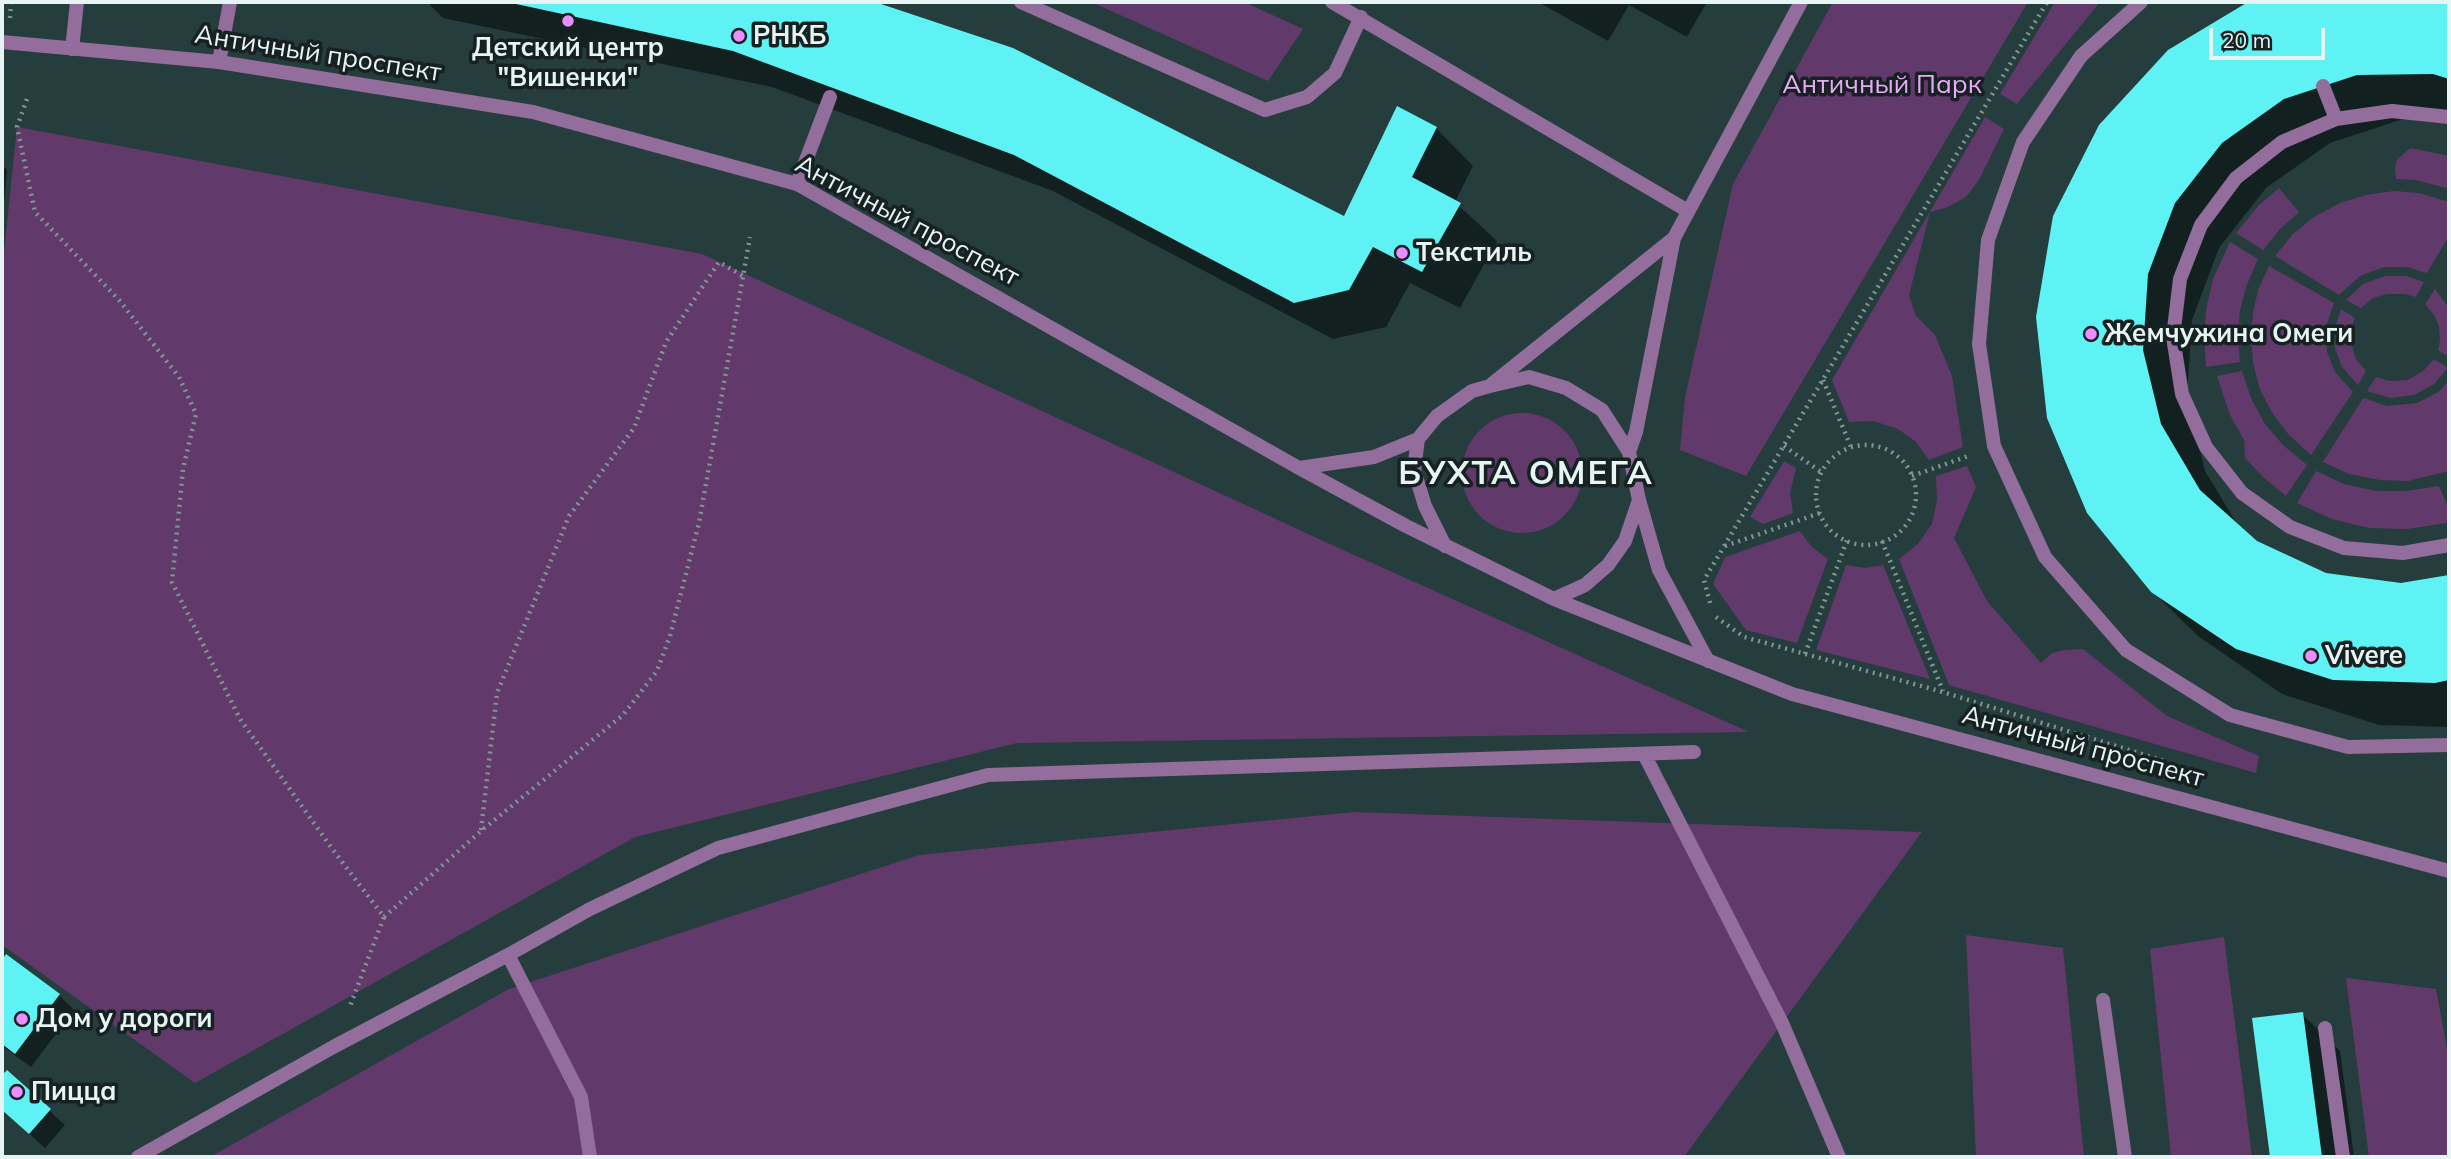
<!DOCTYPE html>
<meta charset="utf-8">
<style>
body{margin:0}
#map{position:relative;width:2451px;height:1159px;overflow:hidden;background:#253d3d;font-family:Mulish,sans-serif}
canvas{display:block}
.frame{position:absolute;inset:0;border:4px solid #e6f4f4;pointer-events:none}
.scale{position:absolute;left:2209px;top:28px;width:116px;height:32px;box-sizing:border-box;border:4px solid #e6f4f4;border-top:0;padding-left:9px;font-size:21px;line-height:24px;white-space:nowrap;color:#e6f4f4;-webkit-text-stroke:5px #172121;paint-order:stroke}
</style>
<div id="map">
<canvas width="2451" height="1159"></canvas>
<div class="frame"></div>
<div class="scale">20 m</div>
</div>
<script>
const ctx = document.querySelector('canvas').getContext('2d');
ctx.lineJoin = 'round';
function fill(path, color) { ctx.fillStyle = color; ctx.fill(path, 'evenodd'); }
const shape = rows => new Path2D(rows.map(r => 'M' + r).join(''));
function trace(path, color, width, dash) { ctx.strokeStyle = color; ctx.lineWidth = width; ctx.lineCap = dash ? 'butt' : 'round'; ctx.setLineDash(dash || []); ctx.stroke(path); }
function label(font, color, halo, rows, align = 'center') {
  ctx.font = font + ' Mulish,sans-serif'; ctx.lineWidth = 7; ctx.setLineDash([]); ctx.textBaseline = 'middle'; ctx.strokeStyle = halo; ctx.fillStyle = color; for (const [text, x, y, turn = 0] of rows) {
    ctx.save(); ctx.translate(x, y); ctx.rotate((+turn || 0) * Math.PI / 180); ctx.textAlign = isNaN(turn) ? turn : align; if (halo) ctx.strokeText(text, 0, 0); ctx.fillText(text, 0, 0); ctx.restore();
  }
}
fill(shape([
 [1091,2,1244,2,1303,29,1268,81],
 [1833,2,2028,2,1746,476,1680,450,1685,397,1733,184],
 [2055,2,2100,2,2017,104,2000,94],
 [1985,117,2004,129,1979,180,1966,197,1948,207,1930,212,1909,295,1916,316,1935,335,1952,376,1963,447,1929,460,1916,442,1898,429,1874,421,1849,422,1832,380],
 [17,127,702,254,1332,545,1749,732,1017,743,635,837,195,1083,2,945,2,271],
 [2410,148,2449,156,2449,189,2416,180,2396,179,2395,168,2397,160],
 [2279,188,2299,212,2280,229,2263,250,2236,233,2259,205],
 [2394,191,2419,193,2449,202,2449,236,2427,273,2407,267,2384,267,2360,276,2339,295,2275,256,2293,234,2314,217,2340,203,2366,195],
 [2230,242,2258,259,2246,287,2240,310,2238,334,2240,362,2206,367,2204,338,2206,310,2213,279],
 [2269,266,2334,303,2326,327,2327,352,2335,372,2353,392,2311,455,2289,435,2273,414,2260,390,2253,362,2251,337,2253,313,2258,290],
 [2385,276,2406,276,2424,282,2416,297,2405,294,2387,294,2373,298,2361,308,2346,300,2363,284],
 [2435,289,2449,308,2449,357,2438,350,2440,340,2439,326,2434,315,2425,304],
 [2341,309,2355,318,2351,329,2351,343,2356,359,2366,371,2358,385,2342,367,2335,348,2335,327],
 [2434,359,2448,368,2434,384,2414,395,2391,398,2367,391,2376,377,2390,381,2408,380,2423,371],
 [2242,371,2251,398,2265,424,2283,445,2307,465,2286,496,2263,477,2245,458,2244,440,2230,415,2217,376],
 [2449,380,2449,471,2408,481,2380,480,2349,474,2323,462,2363,398,2387,406,2417,403,2440,391],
 '1462 473a60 60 0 1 1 120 0a60 60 0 1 1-120 0Z',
 [1784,461,1796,468,1790,493,1793,513,1763,524,1750,517],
 [1967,466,1976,487,1954,538,1987,601,2041,663,2052,653,2064,650,2083,649,2167,716,2259,756,2256,773,1949,685,1899,559,1918,544,1932,524,1937,500,1936,476],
 [2316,471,2344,484,2377,491,2407,491,2439,486,2449,509,2449,516,2446,523,2407,529,2369,528,2332,519,2297,503],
 [1800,531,1811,546,1828,559,1797,643,1746,630,1713,584,1725,557],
 [1846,565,1865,568,1883,565,1930,679,1816,650],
 [1354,812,1922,832,1684,1157,210,1157,509,989,919,855],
 [1966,935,2063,948,2084,1157,1976,1157],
 [2224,937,2252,1157,2171,1157,2150,949],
 [2346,978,2436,989,2449,1059,2449,1157,2369,1157]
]), '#613a6b');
fill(shape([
 [427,2,870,2,1013,50,1345,219,1436,128,1473,166,1455,202,1497,241,1460,308,1410,283,1386,327,1333,339,1053,191,772,87,443,18],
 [1538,2,1707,2,1687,37,1629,5,1608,41],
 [2251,2,2449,2,2449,119,2403,119,2330,143,2266,188,2219,248,2192,320,2187,397,2205,471,2239,527,2256,542,2325,574,2401,585,2449,577,2449,727,2379,725,2282,694,2198,636,2152,591,2089,512,2169,51],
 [2,165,7,170,2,225],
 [6,956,59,995,74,1010,31,1067,2,1046,2,962],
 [2302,1014,2340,1051,2354,1157,2272,1157,2253,1020],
 [7,1072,65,1125,45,1148,2,1109,2,1078]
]), '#0007');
fill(shape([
 [507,2,875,2,1013,48,1344,216,1397,106,1437,127,1412,177,1461,203,1422,272,1373,247,1349,290,1294,303,1014,155,733,51],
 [2248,2,2449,2,2449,79,2433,74,2357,75,2284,99,2222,143,2175,203,2148,274,2143,350,2161,424,2200,490,2257,541,2326,573,2401,583,2449,575,2449,680,2435,683,2333,680,2236,649,2151,592,2087,513,2047,418,2036,317,2053,216,2099,125,2168,50],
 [6,954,60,994,15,1054,2,1044,2,960],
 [2303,1012,2322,1157,2270,1157,2252,1018],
 [7,1070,51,1109,29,1134,2,1110,2,1075]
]), '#5ff2f4');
trace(shape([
 [10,18,11,2],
 [27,99,17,127,35,212,119,300,179,377,196,414,183,469,172,582,240,719,333,850,384,917,350,1006],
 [1823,380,1851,447],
 '1816 495a50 50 0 1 1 100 0a50 50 0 1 1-100 0Z',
 [1784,446,1821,472],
 [1912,476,1971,455],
 [1882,541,1943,691],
 [1725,546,1820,513],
 [1710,603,1704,580,2047,2],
 [1716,617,1744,637,1943,692,2164,761],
 [1805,654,1847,540],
 [481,830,497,693,569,516,634,428,666,342,719,262,743,276],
 [384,917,481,831,623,715,657,671,670,636,699,523,750,237]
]), '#829595', 4.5, [2, 5]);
trace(shape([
 [1021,2,1265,110,1307,97,1335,73,1361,17],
 [1332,2,1688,211],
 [2141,2,2081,56,2023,142,1988,240,1979,344,1994,446,2045,557,2126,650,2230,715,2348,747,2449,745],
 [72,49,77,2],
 [219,62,230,2],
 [2323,86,2336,119],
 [2449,117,2392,111,2336,119,2282,142,2236,178,2201,225,2180,279,2173,337,2182,394,2206,447,2242,493,2290,527,2344,548,2403,553,2449,545],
 [797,184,830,97],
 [1644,754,1782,1023,1839,1157],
 [508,955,581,1097,590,1157],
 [2103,1000,2125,1157],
 [2325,1028,2343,1157],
 [138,1157,335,1046,508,955,590,909,718,848,988,775,1694,752]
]), '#936d9c', 14);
trace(shape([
 [2,42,219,62,533,112,797,184,1299,468,1406,526,1554,599,1792,694,2449,871],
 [1492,384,1674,238],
 [1418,439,1414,470,1425,506,1445,546],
 [1629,452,1636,432,1674,238,1801,2],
 [1299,468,1374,457,1418,439,1437,416,1472,391,1490,386,1529,377,1566,388,1602,410,1629,452,1639,500,1659,570,1708,661],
 [1554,599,1585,585,1608,565,1625,541,1639,500]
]), '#936d9c', 14);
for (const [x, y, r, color] of [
 [568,21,7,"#e88eff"],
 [739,36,7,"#e88eff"],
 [1402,253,7,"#e88eff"],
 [2091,334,7,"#e88eff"],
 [2311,656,7,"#e88eff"],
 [22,1019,7,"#e88eff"],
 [17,1092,7,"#e88eff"]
]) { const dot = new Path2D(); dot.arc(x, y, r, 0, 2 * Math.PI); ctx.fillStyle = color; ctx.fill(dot); trace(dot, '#172121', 2.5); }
label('bold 26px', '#e6f4f4', '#172121', [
 ["РНКБ",753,36],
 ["Детский центр",568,48,"center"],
 ["\"Вишенки\"",568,78,"center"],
 ["Текстиль",1416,253],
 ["Жемчужина Омеги",2105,334],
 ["Vivere",2325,656],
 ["Дом у дороги",36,1019],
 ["Пицца",31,1092]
], 'left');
label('26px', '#e6f4f4', '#172121', [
 ["Античный проспект",318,54,9],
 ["Античный проспект",907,221,28],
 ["Античный проспект",2083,747,15]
]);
label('26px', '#e7aaf7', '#172121', [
 ["Античный Парк",1882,85]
]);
ctx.letterSpacing = '2px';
label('bold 33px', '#e6f4f4', '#172121', [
 ["БУХТА ОМЕГА",1526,474]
]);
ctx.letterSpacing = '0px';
</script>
